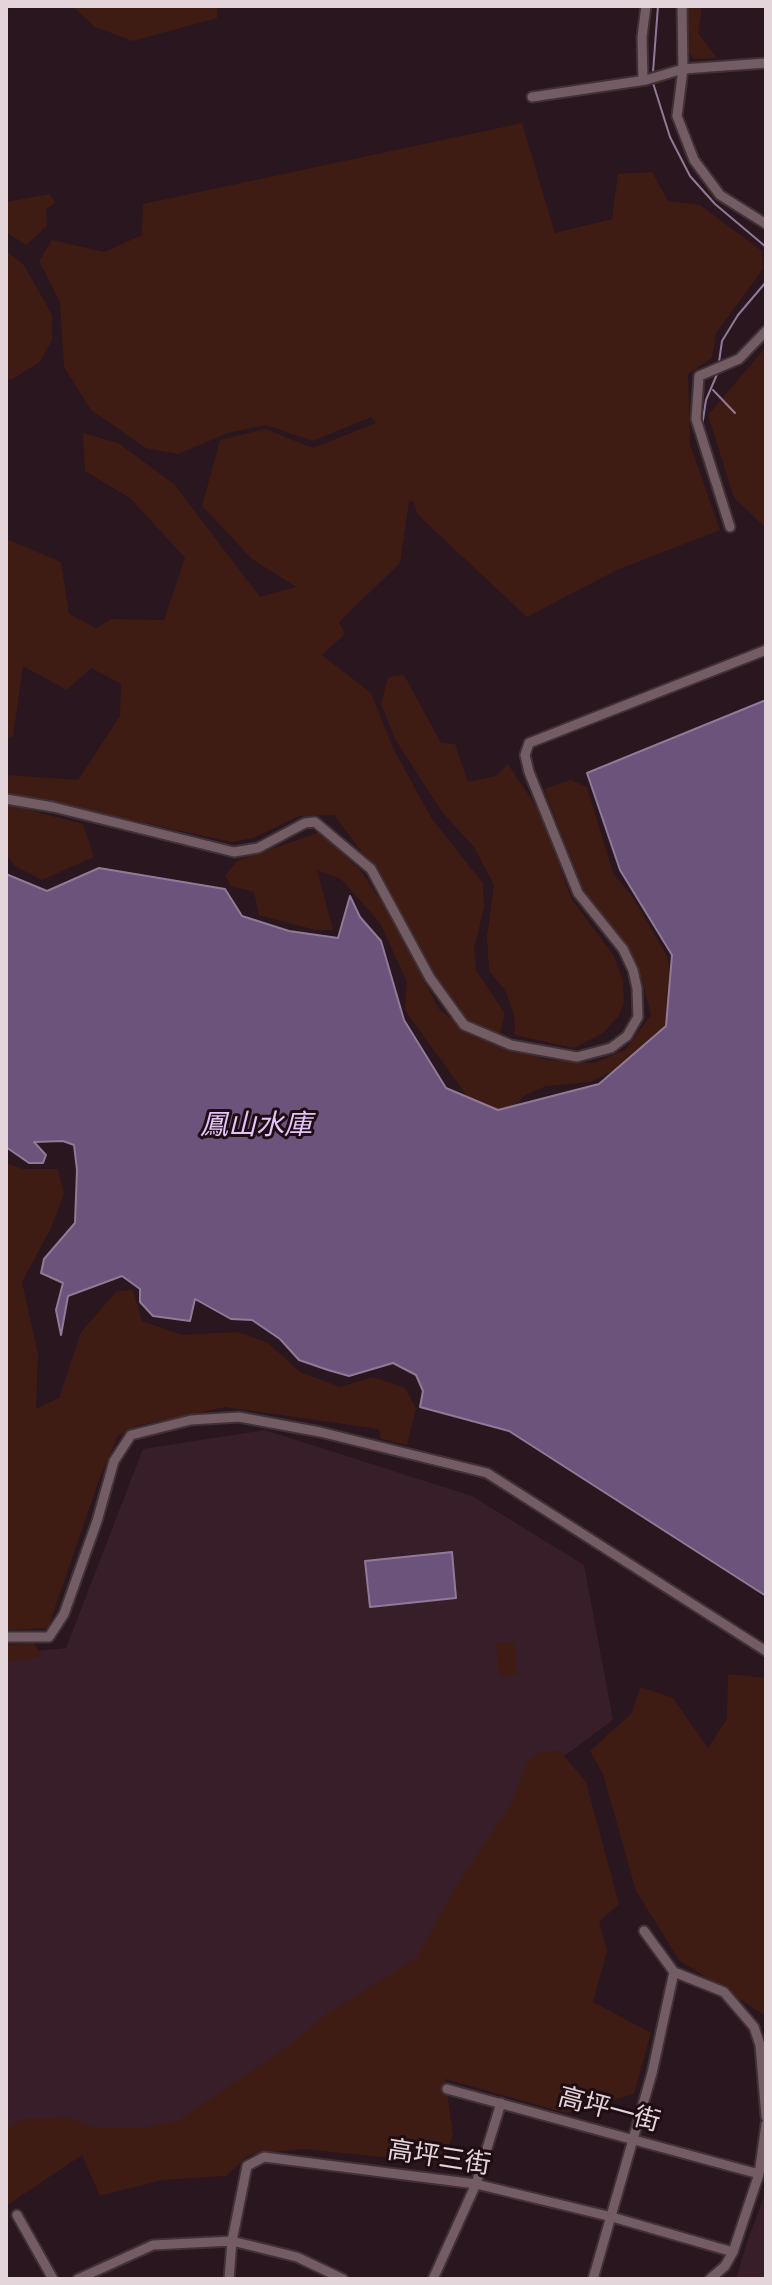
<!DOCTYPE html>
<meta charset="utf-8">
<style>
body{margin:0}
#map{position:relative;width:772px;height:2285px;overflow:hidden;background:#29161e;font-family:"Work Sans",sans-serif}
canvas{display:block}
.frame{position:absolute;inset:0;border:8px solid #e3d5da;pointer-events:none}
</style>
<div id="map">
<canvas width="772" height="2285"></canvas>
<div class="frame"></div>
</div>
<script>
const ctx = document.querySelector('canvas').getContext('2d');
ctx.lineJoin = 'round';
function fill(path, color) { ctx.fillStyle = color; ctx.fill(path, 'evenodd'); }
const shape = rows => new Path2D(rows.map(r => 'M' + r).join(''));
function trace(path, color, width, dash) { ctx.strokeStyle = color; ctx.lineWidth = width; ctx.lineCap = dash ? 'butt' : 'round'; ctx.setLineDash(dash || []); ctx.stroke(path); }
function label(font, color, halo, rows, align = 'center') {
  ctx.font = font + ' "Work Sans","Noto Sans TC",sans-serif'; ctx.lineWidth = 6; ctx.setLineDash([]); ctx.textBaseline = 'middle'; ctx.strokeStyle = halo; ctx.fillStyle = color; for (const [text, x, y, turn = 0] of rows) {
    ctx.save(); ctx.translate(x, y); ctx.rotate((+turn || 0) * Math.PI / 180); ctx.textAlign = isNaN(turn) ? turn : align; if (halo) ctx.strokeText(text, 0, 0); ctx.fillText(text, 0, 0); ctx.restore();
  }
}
fill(shape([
 [265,1430,472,1496,584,1565,613,1720,536,1777,450,1976,171,2140,89,2145,6,2183,6,1654,66,1648,143,1449],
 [766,2191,766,2279,736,2279,746,2245]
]), '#371e29');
fill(shape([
 [72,6,217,6,217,18,133,41,95,27],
 [684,6,702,6,698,33,717,58,694,59,687,50],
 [522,123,555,233,612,219,618,174,652,172,668,201,700,205,762,251,763,269,716,333,712,358,688,374,690,444,720,530,617,570,527,617,418,515,413,501,409,502,400,563,339,622,345,634,322,655,371,693,394,750,432,819,483,883,484,907,474,949,476,970,505,1014,499,1037,468,1022,440,984,382,879,334,815,299,816,253,838,231,842,6,792,7,775,78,780,120,716,121,684,91,668,67,690,23,666,13,736,6,739,6,539,61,562,69,614,96,628,112,619,164,620,185,558,130,498,85,471,83,433,118,443,174,484,260,597,296,587,252,559,202,506,220,440,265,429,313,448,376,423,371,417,313,441,266,425,228,433,178,454,146,448,91,410,64,367,60,302,39,261,52,240,104,252,142,235,143,204],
 [50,194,55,203,46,209,47,226,26,245,6,232,6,202],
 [6,251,24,265,52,315,52,340,40,362,11,380,6,378],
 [766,347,766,528,734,498,708,415],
 [404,675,441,743,455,744,468,782,496,776,508,764,541,814,571,898,614,956,623,981,624,1003,618,1017,603,1033,574,1048,515,1035,514,1014,505,990,489,971,487,936,494,885,474,847,442,812,395,739,381,704,388,677],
 [571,780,587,787,613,873,632,896,667,956,677,1011,647,1053,591,1082,546,1086,525,1095,505,1119,477,1110,405,1010,407,982,380,923,341,879,317,870,333,930,315,930,259,915,254,892,231,886,225,875,237,861,320,832,361,871,389,913,439,1009,474,1037,548,1060,594,1063,625,1050,651,1015,638,965,585,894,544,789],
 [10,805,83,824,94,857,42,880,15,866,6,855,6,806],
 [6,1163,23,1169,58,1169,64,1194,51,1228,22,1282,38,1354,36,1409,59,1398,81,1332,117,1291,133,1290,142,1321,182,1335,238,1332,268,1343,300,1372,340,1387,373,1377,405,1388,416,1408,407,1445,381,1439,379,1429,225,1407,136,1426,118,1436,100,1477,48,1628,6,1630],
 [514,1642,517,1674,499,1676,496,1643],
 [34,1643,42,1657,6,1662,6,1645],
 [728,1674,766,1678,766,2016,679,1960,636,1891,603,1774,590,1751,632,1713,640,1687,673,1698,708,1748,727,1719],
 [559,1750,586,1782,619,1904,599,1922,607,1951,593,2002,651,2033,634,2094,566,2113,445,2079,453,2135,442,2163,303,2149,249,2155,226,2176,162,2180,100,2196,82,2155,6,2206,6,2130,23,2119,70,2117,93,2127,150,2127,179,2120,293,2043,326,2014,416,1958,458,1883,510,1805,527,1762,541,1752]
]), '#3f1c13');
const water = shape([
 [766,700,766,1596,509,1431,420,1407,423,1391,416,1375,393,1363,349,1376,328,1370,299,1360,280,1339,252,1320,231,1319,195,1299,190,1321,153,1316,140,1302,140,1289,122,1276,68,1296,61,1335,56,1310,63,1283,41,1273,44,1259,75,1223,77,1170,74,1145,63,1141,34,1142,46,1155,43,1163,29,1163,6,1147,6,874,47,891,99,868,225,889,242,916,289,931,338,938,350,896,360,917,381,941,404,1020,446,1088,498,1110,599,1084,666,1026,672,955,620,870,587,773,766,700],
 [452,1552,456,1598,370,1607,365,1561,452,1552]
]);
fill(water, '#6c537b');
trace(water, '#907a98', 2);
trace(shape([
 [653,72,658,6],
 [653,83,670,137,690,176,715,204,766,247],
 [719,362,722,341,738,315,766,282],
 [713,390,735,413],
 [702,426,706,400,718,372],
 [721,485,726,498]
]), '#907a98', 2);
const minor = shape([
 [682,6,683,69,766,63],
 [683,69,677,116,694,160,720,195,766,224],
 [643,80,642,37,646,6],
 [532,97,646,80,683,69],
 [730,527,696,419,699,376,739,359,766,331],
 [6,799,53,807,234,852,258,848,305,823,315,822,371,869,430,978,464,1025,511,1045,577,1057,611,1048,627,1036,638,1017,637,988,633,970,623,949,578,893,529,772,525,755,529,743,766,650],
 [6,1637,49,1637,64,1614,97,1521,114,1461,131,1435,191,1420,239,1417,320,1432,487,1473,766,1651],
 [644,1931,674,1972],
 [674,1972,724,1992,754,2027,760,2045,766,2117],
 [447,2089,759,2174],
 [17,2215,53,2279],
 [78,2279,153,2245,232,2241,297,2257,343,2279],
 [229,2279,232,2241,247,2166,264,2157,476,2184,612,2217,733,2252],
 [433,2279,476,2184,501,2103],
 [593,2279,652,2073,674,1972],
 [710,2279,725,2266,733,2252,759,2174,766,2124]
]);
trace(minor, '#3f3136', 13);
trace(minor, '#745c65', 9);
label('26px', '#e3d5da', '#1f0d14', [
 ["高坪一街",609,2110,15],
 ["高坪三街",439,2158,9]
]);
label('italic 28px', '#e5c4f9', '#1f0d14', [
 ["鳳山水庫",256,1126]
]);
</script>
